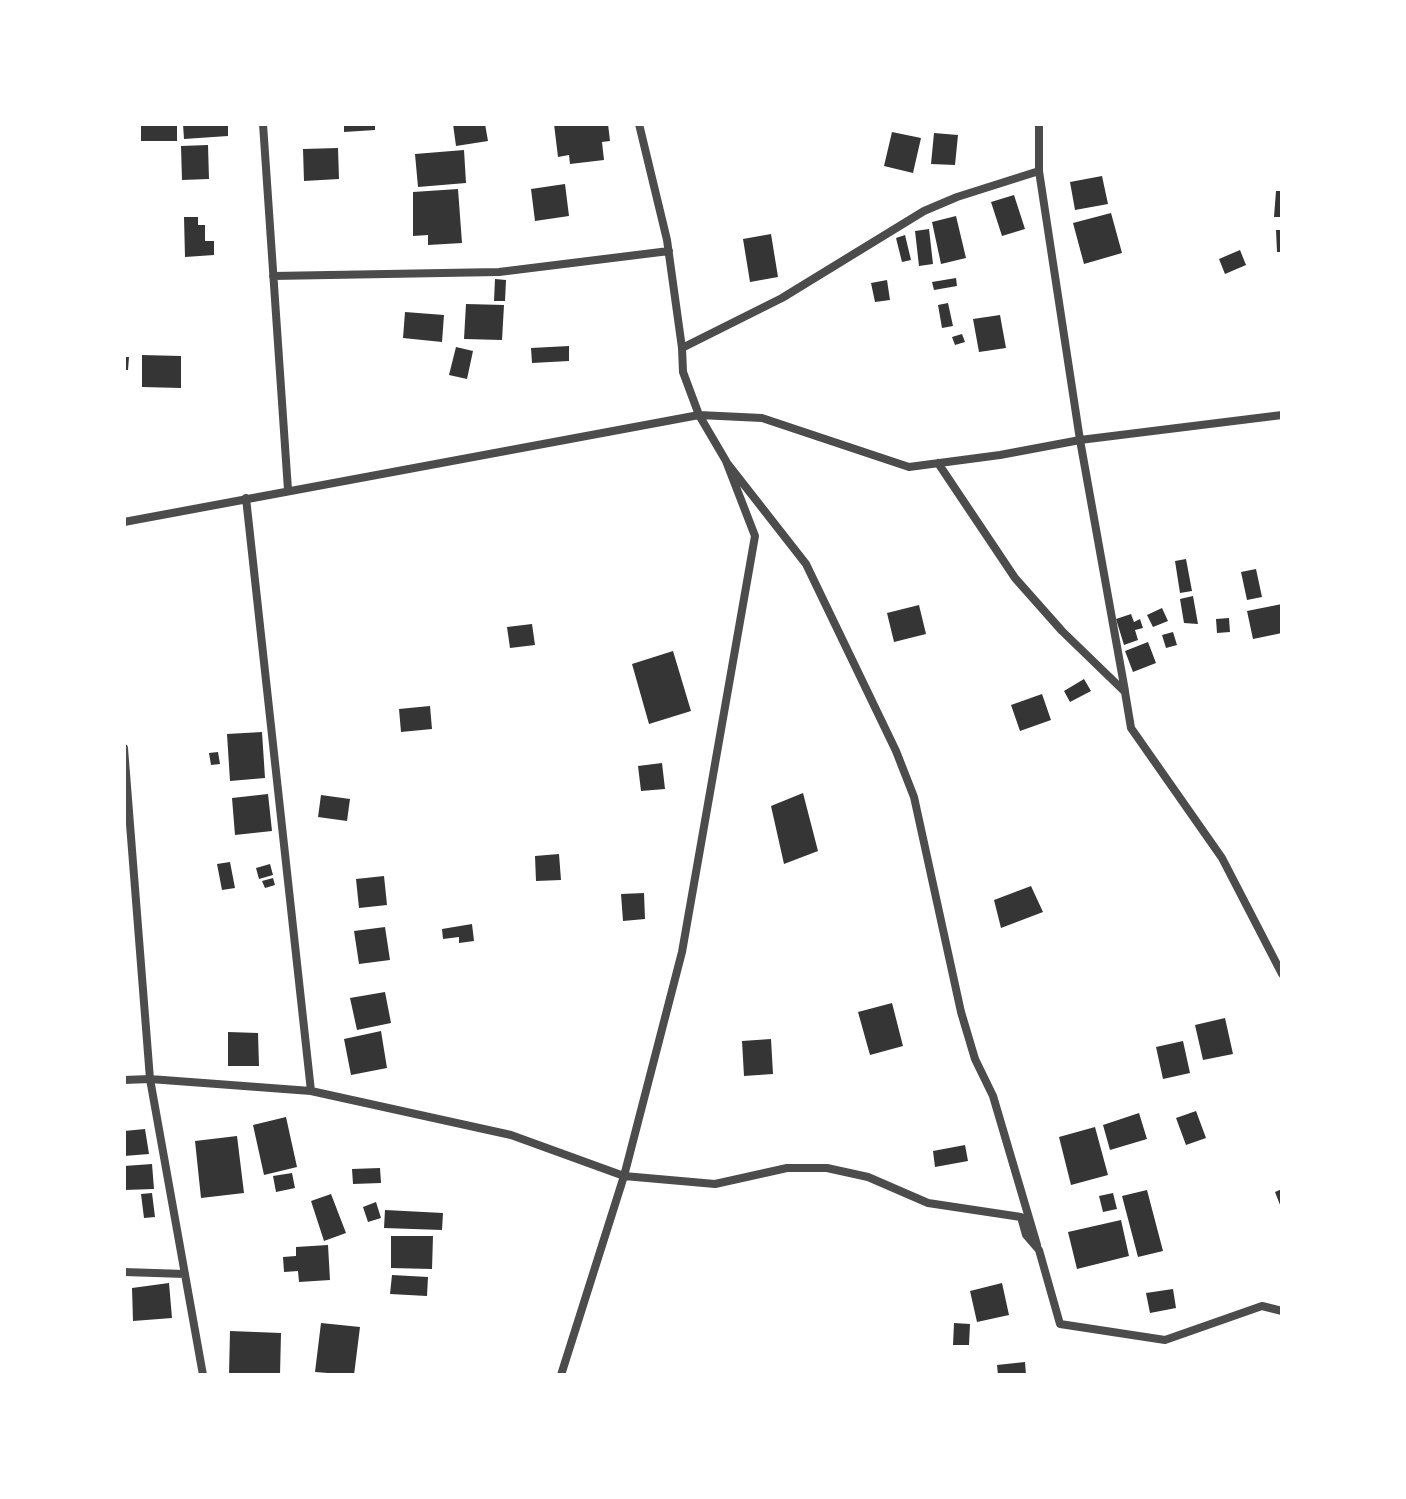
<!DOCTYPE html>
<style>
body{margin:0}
#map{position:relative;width:1406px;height:1499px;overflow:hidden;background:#fff;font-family:"Space Grotesk",sans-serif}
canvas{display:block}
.frame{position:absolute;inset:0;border:126px solid #fff;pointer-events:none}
</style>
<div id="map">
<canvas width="1406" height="1499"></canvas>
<div class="frame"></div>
</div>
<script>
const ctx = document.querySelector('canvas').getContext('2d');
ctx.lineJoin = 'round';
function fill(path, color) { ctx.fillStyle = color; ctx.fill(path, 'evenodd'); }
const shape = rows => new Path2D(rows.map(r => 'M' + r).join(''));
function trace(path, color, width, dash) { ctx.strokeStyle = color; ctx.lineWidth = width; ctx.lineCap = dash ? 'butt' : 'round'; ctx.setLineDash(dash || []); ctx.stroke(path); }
fill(shape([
 [141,124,177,124,177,141,141,141],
 [183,124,228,124,228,136,184,139],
 [344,124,375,124,375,130,344,132],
 [453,124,485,124,488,141,456,146],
 [554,124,608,124,610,141,602,142,604,160,570,164,569,155,558,157],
 [892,132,921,138,913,173,884,166],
 [934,133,958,135,955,165,931,164],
 [208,145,209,179,182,180,181,146],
 [338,148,339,179,304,181,303,149],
 [464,150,466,183,418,187,415,154],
 [1102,176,1108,204,1075,210,1070,182],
 [565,184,569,216,535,221,531,189],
 [458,189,462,243,428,245,428,235,413,236,413,192],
 [1276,191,1282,191,1282,217,1274,217],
 [1014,195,1025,229,1002,236,991,202],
 [1111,213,1122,253,1084,264,1073,223],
 [956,216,966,258,941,264,932,222],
 [184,217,198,217,198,225,205,225,205,241,214,241,214,255,185,257],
 [929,229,933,264,919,266,915,231],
 [1276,230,1282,230,1282,252,1277,252],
 [771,234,778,277,750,282,743,239],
 [905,235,911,260,902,262,896,238],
 [1240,250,1246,265,1225,274,1219,259],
 [956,278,957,286,934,290,932,282],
 [495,279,506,280,505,301,494,301],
 [887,280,890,300,875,302,871,283],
 [948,303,953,326,942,328,938,305],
 [466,304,504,305,502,340,464,339],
 [405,312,444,315,442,342,403,338],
 [1000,315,1006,348,979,352,973,319],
 [962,334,965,342,955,345,952,337],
 [569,346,569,361,532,363,531,348],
 [456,347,473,351,467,379,449,375],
 [142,355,181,356,181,388,142,387],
 [124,357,129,357,128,370,124,370],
 [1186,559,1192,591,1180,593,1175,561],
 [1256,569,1262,597,1247,600,1241,572],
 [1193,596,1198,624,1184,623,1180,599],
 [1282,604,1282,633,1253,639,1247,611],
 [919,605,926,634,894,642,887,613],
 [1162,608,1168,621,1153,627,1147,615],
 [1131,614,1134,622,1140,619,1143,628,1135,630,1138,640,1124,645,1116,619],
 [1229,618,1230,632,1217,633,1216,619],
 [532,624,535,645,510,648,507,627],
 [1173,632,1177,645,1166,648,1162,635],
 [1148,642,1156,663,1133,672,1125,651],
 [673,651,691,711,649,724,632,664],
 [1084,679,1091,691,1070,702,1064,691],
 [1042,694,1051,720,1020,731,1011,705],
 [430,706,432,729,401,732,399,709],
 [262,732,265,778,230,781,227,734],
 [218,752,220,764,211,765,209,753],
 [662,763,665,789,641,791,638,766],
 [803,793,818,851,784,864,771,806],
 [268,794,272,831,235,835,232,798],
 [321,795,350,799,347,821,318,817],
 [559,854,561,880,536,881,535,856],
 [230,862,235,888,222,890,217,864],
 [270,864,273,875,259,879,256,868],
 [384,876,387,905,359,908,356,879],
 [273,878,275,885,265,888,262,881],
 [1031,886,1043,912,1001,928,994,900],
 [644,893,645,919,623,921,621,894],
 [472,924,474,941,459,943,459,937,443,939,442,929],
 [385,927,390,960,359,964,354,931],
 [385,992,391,1023,357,1030,350,998],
 [892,1003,903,1046,870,1055,858,1012],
 [1225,1018,1233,1054,1203,1060,1195,1025],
 [381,1031,387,1068,351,1075,344,1039],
 [228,1032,258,1033,259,1066,228,1066],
 [771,1039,773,1074,744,1076,742,1041],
 [1183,1041,1190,1073,1163,1079,1156,1047],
 [1196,1111,1206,1138,1186,1145,1176,1118],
 [1139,1113,1147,1139,1110,1150,1103,1125],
 [286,1117,297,1167,264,1175,253,1125],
 [1095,1127,1108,1175,1071,1185,1059,1137],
 [145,1129,149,1154,124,1156,124,1131],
 [237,1136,244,1193,201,1198,195,1141],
 [965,1145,968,1161,935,1167,933,1151],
 [152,1164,154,1189,124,1190,124,1166],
 [380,1168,381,1183,353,1184,352,1169],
 [292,1173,295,1188,276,1192,273,1176],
 [1282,1189,1282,1210,1275,1192],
 [1147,1190,1163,1251,1138,1257,1122,1196],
 [152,1193,155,1217,144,1218,141,1194],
 [1113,1193,1117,1209,1103,1212,1099,1196],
 [331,1194,346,1233,324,1241,311,1201],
 [376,1202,381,1218,368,1222,363,1207],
 [385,1210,443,1213,442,1230,384,1228],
 [1121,1220,1129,1256,1077,1269,1068,1232],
 [391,1236,433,1236,432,1269,391,1268],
 [328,1245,330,1280,299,1282,298,1271,284,1272,283,1257,296,1256,296,1247],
 [392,1275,428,1277,427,1296,390,1294],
 [169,1283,172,1318,133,1321,132,1288],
 [1002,1283,1009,1315,977,1322,970,1291],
 [1173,1289,1176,1308,1150,1313,1146,1293],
 [321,1323,360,1327,354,1375,315,1372],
 [954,1323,970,1324,969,1345,953,1345],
 [230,1331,281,1333,280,1375,229,1375],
 [1025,1362,1026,1375,998,1375,997,1365]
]), '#353535');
trace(shape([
 [263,124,288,490],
 [1039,124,1039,171,1080,440,1125,691],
 [273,276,499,272,669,251],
 [682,348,782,298,924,211,957,197,1039,171],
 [727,463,806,564,896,751,914,797,961,1012,975,1059,993,1096,1037,1245],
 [938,463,1015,578,1062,631,1125,692,1131,728,1222,858,1282,974],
 [246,498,311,1091],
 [124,522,699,415,762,418,909,467,1000,455,1080,440,1282,415],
 [124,748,150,1079,203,1375],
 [124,1080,150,1079,311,1091,511,1135,624,1176,715,1184,787,1168,827,1168,868,1177,928,1203,1021,1217,1026,1235,1039,1250,1060,1324,1165,1340,1262,1306,1282,1311],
 [124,1272,185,1274],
 [561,1375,624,1176,682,952,755,536,726,461,699,415,683,372,682,348,667,240,639,124]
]), '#4c4c4c', 8);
</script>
